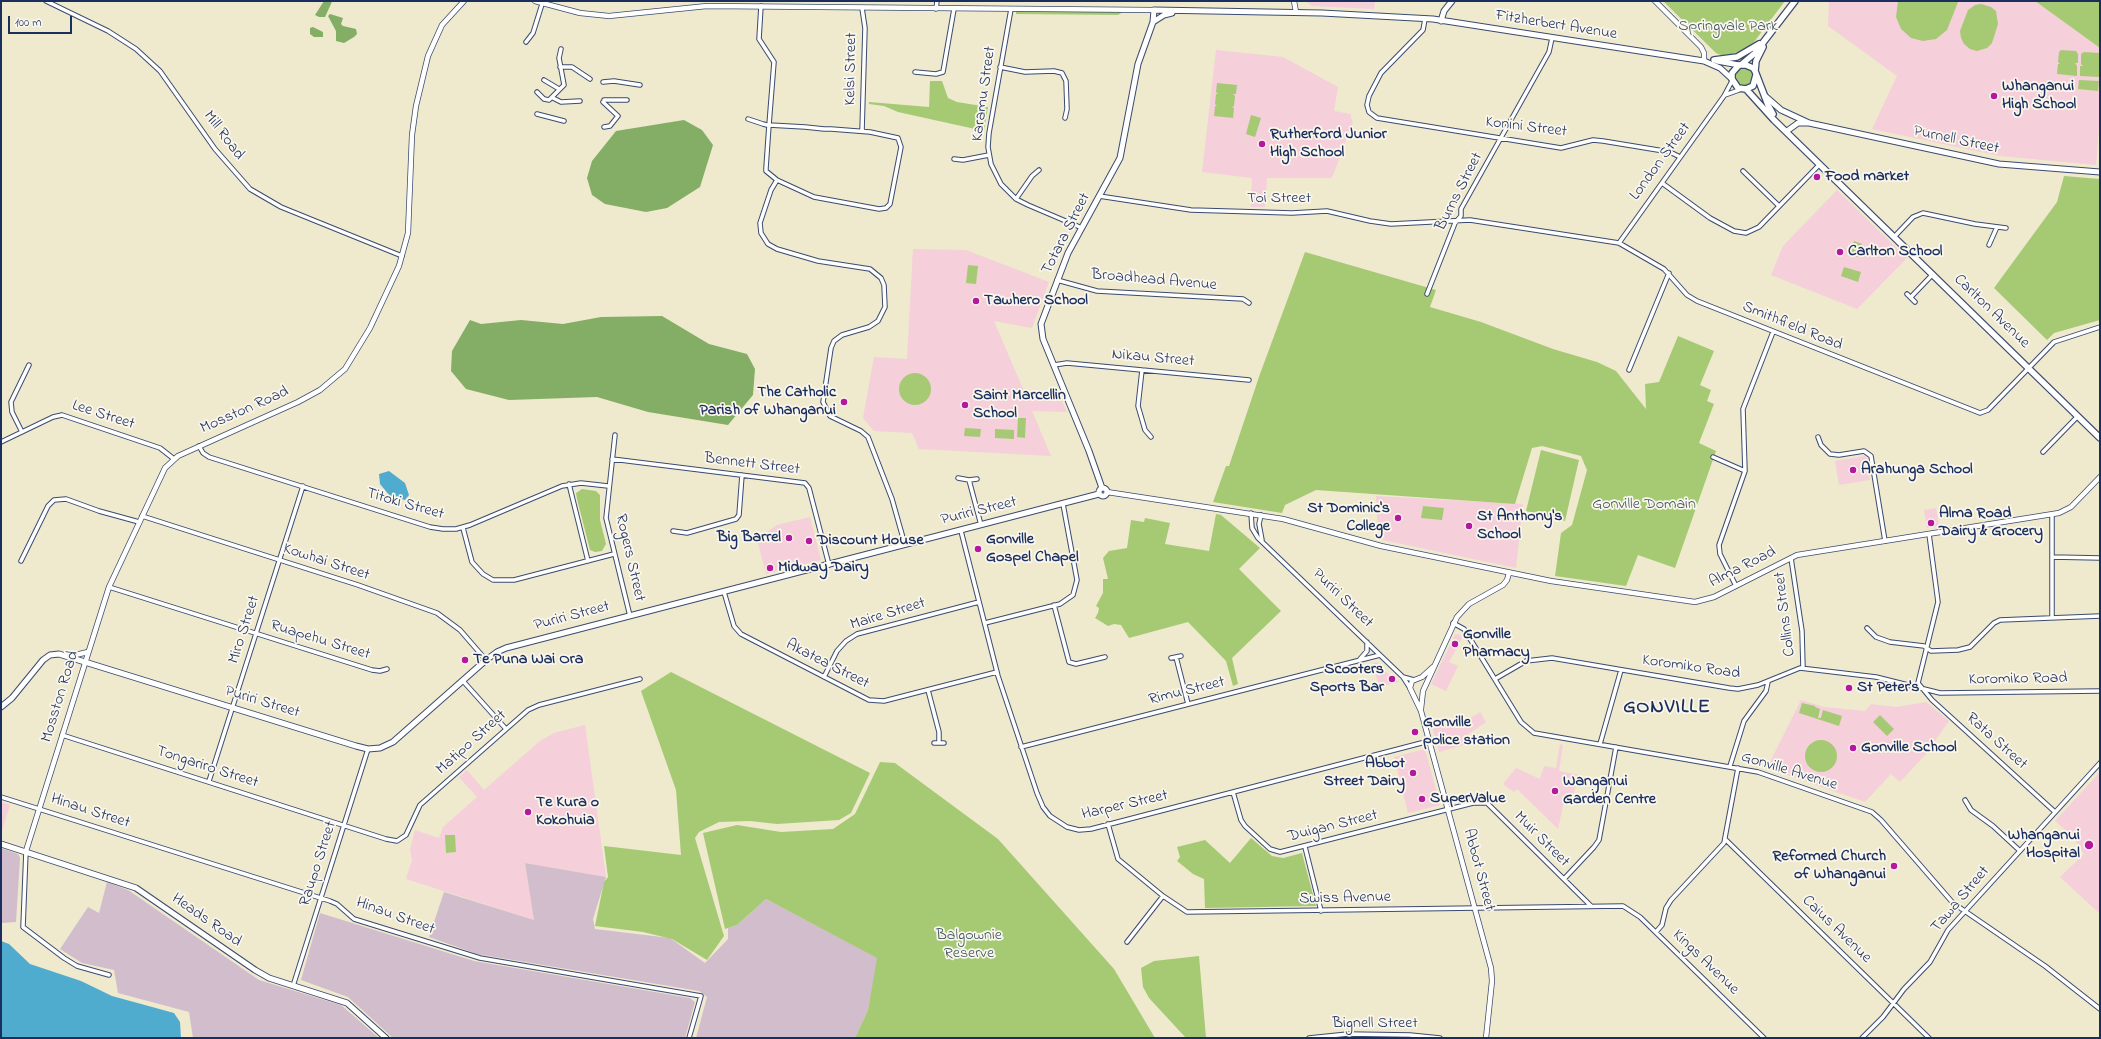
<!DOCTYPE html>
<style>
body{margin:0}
#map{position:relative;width:2101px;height:1039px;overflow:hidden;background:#efe9ce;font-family:"Indie Flower",sans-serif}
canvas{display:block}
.frame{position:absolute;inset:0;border:2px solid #1b2f5e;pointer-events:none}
.scale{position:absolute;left:8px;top:16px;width:64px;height:18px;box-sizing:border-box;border:2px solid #1b2f5e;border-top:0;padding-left:5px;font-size:12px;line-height:14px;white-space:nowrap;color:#1b2f5e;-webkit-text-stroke:3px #fbf7ec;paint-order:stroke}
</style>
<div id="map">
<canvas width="2101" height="1039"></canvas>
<div class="frame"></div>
<div class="scale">100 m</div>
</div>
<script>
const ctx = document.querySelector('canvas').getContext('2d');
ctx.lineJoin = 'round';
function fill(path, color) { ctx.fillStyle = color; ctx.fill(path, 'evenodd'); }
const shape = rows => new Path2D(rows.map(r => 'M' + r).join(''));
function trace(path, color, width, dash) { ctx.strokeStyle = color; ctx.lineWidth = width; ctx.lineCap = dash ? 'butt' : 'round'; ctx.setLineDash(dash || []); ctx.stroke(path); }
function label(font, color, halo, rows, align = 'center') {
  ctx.font = font + ' "Indie Flower",sans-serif'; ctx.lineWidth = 3.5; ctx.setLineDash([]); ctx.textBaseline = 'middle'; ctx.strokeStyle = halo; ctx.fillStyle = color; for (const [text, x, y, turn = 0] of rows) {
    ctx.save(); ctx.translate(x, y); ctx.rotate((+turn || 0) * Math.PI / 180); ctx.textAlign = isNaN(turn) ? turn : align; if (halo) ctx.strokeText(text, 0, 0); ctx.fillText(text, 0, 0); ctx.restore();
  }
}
fill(shape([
 [1305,1,1375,1,1374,9,1312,6],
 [1829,1,2035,1,2100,48,2100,116,2096,165,2000,156,1872,129,1897,76,1828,26],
 [1216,50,1283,57,1338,87,1334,111,1351,114,1351,118,1353,122,1332,178,1267,178,1265,207,1251,207,1252,178,1202,172],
 [1837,190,1907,258,1857,309,1771,275,1783,246],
 [913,249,966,250,1049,282,1032,328,994,321,1027,398,1061,399,1067,412,1032,411,1051,456,919,449,912,433,874,431,863,418,874,357,907,359],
 [1865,456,1867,458,1870,480,1839,485,1835,461],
 [1376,496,1523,504,1516,568,1378,539],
 [1936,508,1939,526,1927,528,1924,510],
 [810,517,821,560,766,574,758,543,769,540,767,532,777,525],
 [1459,634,1462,638,1449,662,1458,666,1446,691,1431,684,1455,635],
 [1377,662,1382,669,1399,682,1379,687,1373,663],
 [1801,700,1824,707,1865,711,1871,704,1896,707,1926,702,1949,721,1925,755,1900,782,1891,774,1865,802,1767,768],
 [1480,712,1486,722,1464,737,1470,743,1439,752,1432,727,1449,722,1455,728],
 [585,725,606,877,525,863,534,920,406,879,412,860,410,850,415,830,439,838,443,827,477,797,459,777,467,770,484,790,540,741,554,733],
 [1560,744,1563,745,1559,771,1579,775,1571,802,1564,801,1558,829,1517,789,1514,792,1503,784,1516,768,1540,779,1544,766,1556,768],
 [1425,749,1440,805,1408,813,1394,757],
 [2100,772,2100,914,2060,877,2084,854,2072,836,2055,821],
 [1,802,10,805,1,833]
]), '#f5cfda');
fill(shape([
 [1,848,18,854,20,858,16,922,1,923],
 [525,863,606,877,593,919,595,929,670,938,705,963,728,939,728,928,737,925,766,899,878,958,868,1010,855,1038,696,1038,707,997,699,991,477,954,429,937,444,892,534,920],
 [107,882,128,890,259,980,341,1005,379,1038,193,1038,189,1012,118,993,114,970,82,963,60,949,88,907,99,913],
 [320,913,474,961,690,998,695,1002,685,1038,393,1038,348,997,301,980]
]), '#d1bdcb');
fill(shape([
 [1663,1,1785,1,1754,42,1742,51,1723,56,1716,53],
 [1898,1,1958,1,1958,2,1947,30,1936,39,1923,41,1911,38,1901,29,1896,17],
 [2035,1,2100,1,2100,48],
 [1981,4,1991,7,1996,11,1998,24,1992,43,1987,48,1977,51,1970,49,1964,44,1961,38,1960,31,1968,10,1975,5],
 [1016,11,1123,12,1118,15,1016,14],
 [2061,50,2076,51,2078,54,2078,63,2075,63,2077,66,2077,76,2057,74,2058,64,2060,64,2058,62,2059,52],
 [2084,52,2099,53,2099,77,2080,76,2080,66,2083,66,2081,64,2081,54],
 '1734 77a10 10 0 1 1 20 0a10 10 0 1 1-20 0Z',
 [2079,80,2099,81,2098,91,2078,89],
 [930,81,942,81,948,98,957,102,988,107,984,131,898,112,884,106,869,104,869,102,929,107],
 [1217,83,1237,85,1236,94,1233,94,1235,96,1234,106,1232,107,1234,108,1233,118,1214,116,1215,106,1217,106,1215,104,1216,94,1218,94,1216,92],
 [1251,115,1261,118,1255,137,1246,134],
 [2064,176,2100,179,2100,320,2054,333,2047,340,1994,288,2057,202],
 [1854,241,1862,244,1858,257,1850,254],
 [1305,252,1436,290,1430,307,1481,322,1553,349,1597,362,1616,371,1646,409,1645,384,1659,382,1678,336,1714,351,1700,385,1711,390,1707,401,1714,404,1699,443,1716,451,1675,568,1638,555,1626,586,1555,576,1561,533,1572,525,1587,470,1581,456,1542,446,1532,448,1515,504,1316,490,1285,505,1282,513,1213,502,1226,466,1229,466,1260,374],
 [968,265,978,266,976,284,966,283],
 [1844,267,1861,272,1858,282,1841,276],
 '899 389a16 16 0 1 1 32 0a16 16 0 1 1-32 0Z',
 [1018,418,1026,418,1025,438,1017,437],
 [965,428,981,429,980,437,964,436],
 [995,429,1014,430,1014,439,995,438],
 [1541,450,1579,460,1565,521,1526,511],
 [582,489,596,491,600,495,600,520,606,544,602,551,595,552,590,550,577,499,576,493],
 [1423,506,1444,508,1442,520,1421,518],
 [1216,514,1221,515,1260,548,1239,569,1281,611,1232,658,1238,684,1233,686,1226,661,1188,622,1129,638,1121,625,1114,624,1108,626,1095,618,1098,613,1099,608,1096,606,1103,593,1103,579,1108,579,1103,558,1109,551,1127,548,1131,520,1144,522,1145,518,1170,523,1165,544,1209,551],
 [671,672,870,773,851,813,839,820,777,824,750,821,719,822,699,832,695,838,724,936,707,960,672,939,643,932,595,926,604,882,608,877,604,846,681,855,676,790,641,691],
 [1802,703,1815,706,1815,707,1820,709,1818,718,1821,718,1823,710,1842,716,1839,726,1799,713],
 [1880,715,1894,729,1887,736,1873,722],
 '1805 756a16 16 0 1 1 32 0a16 16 0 1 1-32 0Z',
 [880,762,895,763,998,839,1114,969,1155,1038,855,1038,868,1010,877,958,766,899,737,925,725,929,703,833,737,825,781,832,833,829,855,814],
 [445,835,455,835,456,852,446,853],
 [1251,838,1272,856,1283,858,1302,853,1316,906,1205,908,1204,879,1193,874,1177,861,1180,857,1177,847,1205,840,1230,863],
 [1199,956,1206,1038,1186,1038,1149,998,1143,987,1141,968,1154,961]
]), '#a6ca74');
fill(shape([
 [324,1,332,1,331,4,325,17,319,17,315,15],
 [330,14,343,18,341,24,343,26,356,29,357,34,354,37,344,43,336,41,336,31,328,16],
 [313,27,323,32,323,37,314,37,310,34,310,28],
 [684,120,702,130,713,145,700,187,667,208,646,212,605,204,592,195,587,178,592,161,616,131],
 [662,316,709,344,747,354,755,369,753,395,728,425,648,412,597,397,509,400,466,389,451,371,452,351,470,320,481,324,521,320,563,324,601,317]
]), '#84ae66');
fill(shape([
 [389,471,405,483,409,495,405,500,390,496,380,484,379,474],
 [1,941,9,944,30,964,81,981,112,996,174,1013,180,1022,181,1038,1,1038]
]), '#50acce');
const minor = shape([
 [46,1,108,31,136,49,160,71,215,149,250,189,281,207,402,256],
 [936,9,937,1],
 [1011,9,989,133,988,147,991,164,1001,184,1016,199,1028,205,1082,228],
 [1425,19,1423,30,1381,73,1369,96,1367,105,1369,112,1377,118,1561,148,1593,140,1603,141,1670,152,1680,157],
 [526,42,533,33,543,1],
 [560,67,572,67,590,79],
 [1000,67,1025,72,1054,71,1062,73,1066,81,1067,109,1065,118],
 [915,72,936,74,943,72,954,9],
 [544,80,559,89],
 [603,82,614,81,640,85],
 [537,92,544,99,549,100,564,85,559,58,561,49],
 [1725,95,1739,90],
 [553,98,561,102,580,101],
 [604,100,627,100],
 [603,102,618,116,610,126,604,127],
 [537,114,564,121],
 [748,119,763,124,767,125,769,125,805,127,824,129,831,129,870,132,898,138,901,147,890,204,886,208,879,209,814,197,777,180,766,171,766,168,769,125,774,62,759,39,761,6],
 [862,131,865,28,862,8],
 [954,159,963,160,989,155],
 [1743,171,1779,206],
 [777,180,771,190,760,223,761,233,768,244,777,249,818,261,870,269,881,278,884,285,885,307,878,321,869,327,842,335,834,341,831,348,823,402,830,416,861,431,868,437,892,499,905,545],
 [1662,183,1710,218,1734,231,1746,233,1759,227,1820,164],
 [1099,196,1191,210,1292,213,1327,211,1370,221,1391,224,1470,220,1619,243,1664,269,1687,295,1697,301,1980,413,1988,410,2054,342,2100,327],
 [1016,199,1032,176,1039,170],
 [1895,236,1913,217,1923,213,1975,224,2006,228],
 [1619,243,1724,96,1732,81],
 [1989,245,1997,227],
 [1057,280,1097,291,1243,299,1249,303],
 [1427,294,1455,223,1461,216,1461,209,1549,52,1552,38],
 [1907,294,1915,302],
 [1911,297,1933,274],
 [1054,365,1067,363,1249,380],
 [1142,370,1138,406,1145,430,1151,437],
 [1629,370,1669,273],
 [22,432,12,412,11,402,29,365],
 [615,435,606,518,630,616],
 [1818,437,1821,445,1830,454,1839,455,1864,451,1871,456,1885,541],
 [1,442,53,417,62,415,160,448,174,459],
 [199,446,203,453,209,457,430,527,443,529,456,529,470,525,562,486,581,483,608,486],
 [2043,452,2078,416],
 [1713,457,1745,471],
 [612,459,805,483,809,488,829,565],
 [958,478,969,480,977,479],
 [969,480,981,525],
 [569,484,588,561],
 [1251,513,1252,528,1258,538,1380,655,1403,677,1410,688],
 [1261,515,1259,524,1262,540],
 [142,516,358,585,437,613,460,630,486,660],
 [463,528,472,562,483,574,493,580,514,580,614,554],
 [673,531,687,533,736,519,739,515,742,475],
 [961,531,998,676,1037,793,1043,807,1050,816,1067,827,1079,830,1091,829,1429,741],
 [1929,534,1938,602,1918,683,1932,700,2055,812],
 [2052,557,2100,558],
 [1791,558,1802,631,1803,668],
 [21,561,48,506,54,500,66,499,99,511,139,522],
 [1736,586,1720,554,1719,545,1745,471,1743,409,1773,332],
 [109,587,372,670,380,671,387,669],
 [724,592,734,626,741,634,869,700,884,701,997,672],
 [1054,605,1069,662,1076,664,1105,657],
 [2052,618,2052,515],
 [985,623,1060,604,1073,595,1077,580,1063,504],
 [1453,623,1464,629,1521,722,1534,733,1758,772,1872,812,1881,820,1953,903,2045,966,2100,1009],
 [1867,628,1876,637,1890,642,1924,646,1931,651,1958,650,1970,647,1994,623,2000,620,2100,616],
 [1176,657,1188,704],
 [1171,658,1181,656],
 [1360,659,1367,651,1367,642],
 [824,677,837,651,846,641,857,634,979,602],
 [1403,677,1414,680],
 [1495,679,1526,661,1552,658,1729,688,1738,689,1758,685,1800,668,1876,677,1940,693,2100,691],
 [463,681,506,729],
 [928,690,939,732,939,743],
 [62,735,386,839,397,841,406,835,420,805,528,710,539,705,640,679],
 [934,743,944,743],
 [1600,744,1621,670],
 [1021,747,1380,655],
 [1730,766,1744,721,1766,691,1768,682],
 [209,781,303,486],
 [1233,792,1241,820,1245,826,1270,849,1280,852,1473,803,1487,803,1590,905],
 [1,797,330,901,337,904,354,919,480,958,701,996,689,1038],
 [1965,800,1971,810,1993,826,2019,850],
 [1108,824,1118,859,1163,896,1187,912,1623,906,1640,917,1764,1038],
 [1725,839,1929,1038],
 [1305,847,1321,911],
 [26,851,23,927,64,958,77,966,109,975],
 [1564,879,1594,847,1599,840,1616,747],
 [1656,932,1662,925,1666,908,1671,900,1724,843,1738,768],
 [1127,942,1163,896],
 [293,986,368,749],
 [1309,1038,1348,1034,1410,1035,1440,1038],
 [1862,1038,1883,1017,1904,989,1930,962,1948,930,2100,763]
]);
const tertiary = shape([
 [535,1,580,13,609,16,707,6,1154,10],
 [1294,1,1296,12],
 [1655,1,1701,47,1704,53,1704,61],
 [1107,492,1283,519,1381,546,1551,581,1695,602,1714,597,1797,555,2059,513,2071,507,2100,477],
 [71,656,88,652],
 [1433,667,1422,677,1412,681,1410,688,1421,711,1491,968,1492,981,1486,1038],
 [1421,709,1423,691,1457,617,1469,604,1503,585,1507,580,1509,573],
 [26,851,109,587,165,468,178,456,298,402,320,390,345,369,370,328,399,266,408,233,412,135,416,106,428,56,442,25,464,1]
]);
const secondary = shape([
 [1441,21,1444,11,1452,1],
 [1153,22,1164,15,1172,13],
 [1717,61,1739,65],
 [1765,96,1781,110,1809,123,1823,126,1999,164,2100,172],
 [1787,131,1798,123,1808,123],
 [1102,488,1089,451,1043,339,1041,324,1068,253,1120,158,1138,64,1153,22,1154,10,1322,13,1433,19,1704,61,1720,68,1732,79],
 '1099 492a4 4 0 1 1 8 0a4 4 0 1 1-8 0Z',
 [1,707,12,698,43,660,50,655,59,654,356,746,368,749,380,748,393,742,486,660,497,652,506,648,1099,494],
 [1,844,136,888,255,970,269,978,347,1003,386,1038]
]);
const trunk = shape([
 [1714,60,1737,57,1759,44],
 [1742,64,1755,53,1795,1],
 [1755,71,1756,61,1763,47],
 [1756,75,1753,86,1746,89,1738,88,1732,79,1732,73,1739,65,1746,65,1753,68,1755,71,1768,105,1773,114],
 [1746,89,1774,120,2100,438]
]);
trace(minor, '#3b4b6f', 5.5);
trace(tertiary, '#3b4b6f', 6);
trace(secondary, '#3b4b6f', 7);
trace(trunk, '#3b4b6f', 8);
trace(minor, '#fff', 3.5);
trace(tertiary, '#fff', 4.5);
trace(secondary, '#fff', 5);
trace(trunk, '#fff', 5.5);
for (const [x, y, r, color] of [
 [1994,96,4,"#b5179e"],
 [1262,144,4,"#b5179e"],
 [1817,177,4,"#b5179e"],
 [1840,252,4,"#b5179e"],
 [976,301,4,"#b5179e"],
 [844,402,4,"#b5179e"],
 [965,405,4,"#b5179e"],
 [1853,470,4,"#b5179e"],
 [1398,518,4,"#b5179e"],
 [1931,523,4,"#b5179e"],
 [1469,526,4,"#b5179e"],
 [789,538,4,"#b5179e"],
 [809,541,4,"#b5179e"],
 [978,549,4,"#b5179e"],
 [770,568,4,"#b5179e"],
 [1455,644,4,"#b5179e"],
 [465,660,4,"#b5179e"],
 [1392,679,4,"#b5179e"],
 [1849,688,4,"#b5179e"],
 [1415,732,4,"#b5179e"],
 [1853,748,4,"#b5179e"],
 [1413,773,4,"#b5179e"],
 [1555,791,4,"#b5179e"],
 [1422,799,4,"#b5179e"],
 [528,812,4,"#b5179e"],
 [2089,845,5,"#b5179e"],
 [1894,866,4,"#b5179e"]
]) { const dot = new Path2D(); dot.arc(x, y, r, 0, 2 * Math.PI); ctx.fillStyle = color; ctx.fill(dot); trace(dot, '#fbf7ec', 1.5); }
label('16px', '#1b2f5e', '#fbf7ec', [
 ["Fitzherbert Avenue",1556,26,9],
 ["Kelsi Street",852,69,-89],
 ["Karamu Street",985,94,-82],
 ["Konini Street",1526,128,7],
 ["Mill Road",223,136,53],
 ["Purnell Street",1956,141,12],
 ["London Street",1661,162,-54],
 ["Burns Street",1460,192,-63],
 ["Toi Street",1279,199],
 ["Totara Street",1067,234,-63],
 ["Broadhead Avenue",1154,281,5],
 ["Carlton Avenue",1991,312,44],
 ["Smithfield Road",1792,327,22],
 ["Nikau Street",1153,359,5],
 ["Mosston Road",245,411,-24],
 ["Lee Street",103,416,18],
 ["Bennett Street",752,465,7],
 ["Titoki Street",405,505,16],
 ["Puriri Street",979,512,-14],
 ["Rogers Street",629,558,77],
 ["Kowhai Street",326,563,18],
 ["Alma Road",1743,568,-27],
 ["Puriri Street",1342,599,44],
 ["Collins Street",1786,614,-97],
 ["Maire Street",888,615,-17],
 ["Puriri Street",572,617,-15],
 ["Miro Street",245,630,-72],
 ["Ruapehu Street",320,641,17],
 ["Akatea Street",827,665,27],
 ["Koromiko Road",1691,668,8],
 ["Koromiko Road",2018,680,-1],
 ["Rimu Street",1187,692,-14],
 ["Mosston Road",61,697,-73],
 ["Puriri Street",262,703,17],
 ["Rata Street",1996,742,42],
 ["Matipo Street",472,743,-42],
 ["Tongariro Street",207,768,18],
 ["Gonville Avenue",1789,772,17],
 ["Harper Street",1125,806,-13],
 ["Hinau Street",90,812,18],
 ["Duigan Street",1333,827,-14],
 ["Muir Street",1541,840,45],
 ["Raupo Street",319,864,-72],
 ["Abbot Street",1478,870,75],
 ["Swiss Avenue",1345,899,-1],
 ["Tawa Street",1961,900,-50],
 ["Hinau Street",395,917,20],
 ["Heads Road",206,921,35],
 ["Caius Avenue",1836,930,44],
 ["Kings Avenue",1705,963,44],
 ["Bignell Street",1375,1024]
]);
label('16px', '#3e5664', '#fbf7ec', [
 ["Springvale Park",1728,27],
 ["Gonville Domain",1644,505],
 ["Balgownie",969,936],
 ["Reserve",969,954]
]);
label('bold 16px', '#1b2f5e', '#fbf7ec', [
 ["Whanganui",2002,87],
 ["High School",2002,105],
 ["Rutherford Junior",1270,135],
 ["High School",1270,153],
 ["Food market",1825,177],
 ["Carlton School",1848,252],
 ["Tawhero School",984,301],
 ["The Catholic",836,393,"right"],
 ["Parish of Whanganui",836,411,"right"],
 ["Saint Marcellin",973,396],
 ["School",973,414],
 ["Arahunga School",1861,470],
 ["St Dominic's",1390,509,"right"],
 ["College",1390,527,"right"],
 ["Alma Road",1939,514],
 ["Dairy & Grocery",1939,532],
 ["St Anthony's",1477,517],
 ["School",1477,535],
 ["Big Barrel",781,538,"right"],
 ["Gonville",986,540],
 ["Gospel Chapel",986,558],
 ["Discount House",817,541],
 ["Midway Dairy",778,568],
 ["Gonville",1463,635],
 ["Pharmacy",1463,653],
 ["Te Puna Wai Ora",473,660],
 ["Scooters",1384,670,"right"],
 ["Sports Bar",1384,688,"right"],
 ["St Peter's",1857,688],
 ["Gonville",1423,723],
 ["police station",1423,741],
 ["Gonville School",1861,748],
 ["Abbot",1405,764,"right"],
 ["Street Dairy",1405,782,"right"],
 ["Wanganui",1563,782],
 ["Garden Centre",1563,800],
 ["SuperValue",1430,799],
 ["Te Kura o",536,803],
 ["Kokohuia",536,821],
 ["Whanganui",2080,836,"right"],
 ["Hospital",2080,854,"right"],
 ["Reformed Church",1886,857,"right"],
 ["of Whanganui",1886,875,"right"]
], 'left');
ctx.letterSpacing = '1px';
label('bold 20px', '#1b2f5e', '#fbf7ec', [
 ["GONVILLE",1667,709]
]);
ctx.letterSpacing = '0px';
</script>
